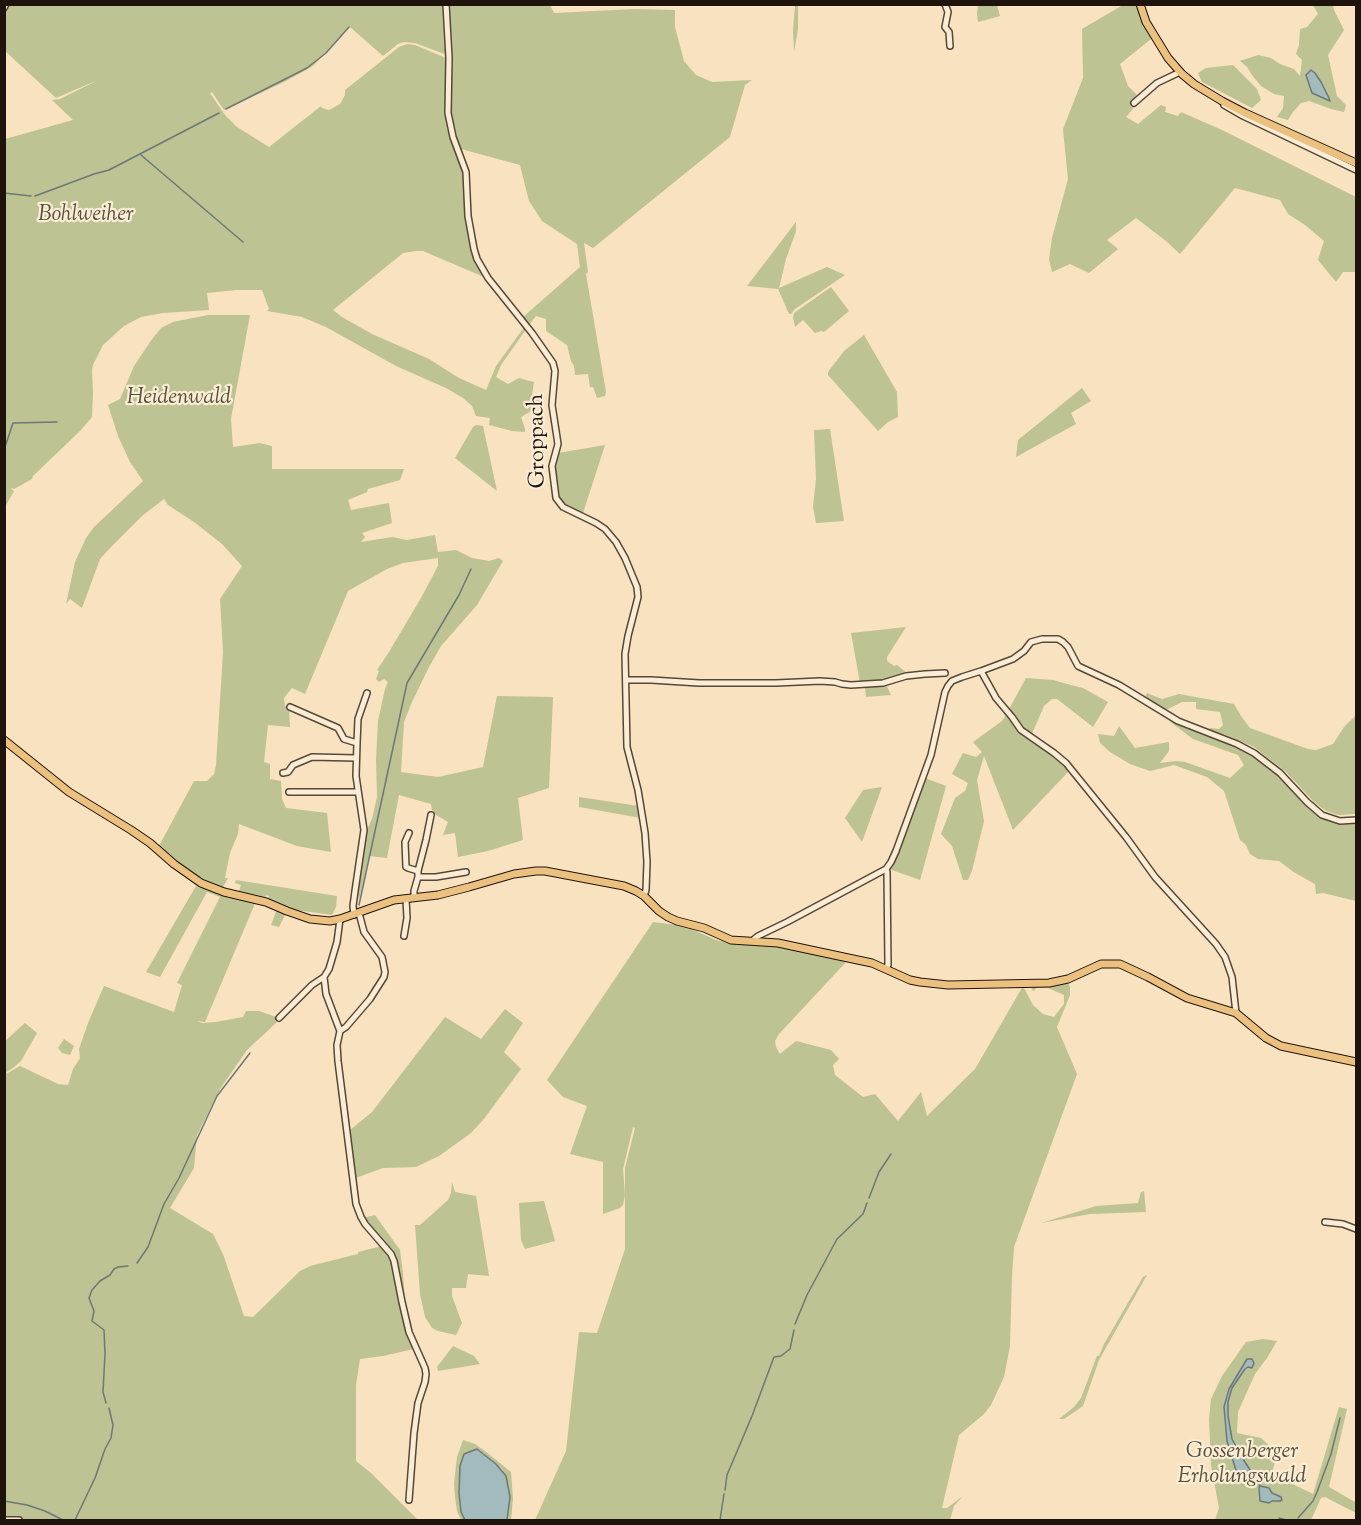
<!DOCTYPE html>
<style>
body{margin:0}
#map{position:relative;width:1361px;height:1525px;overflow:hidden;background:#f9e2bf;font-family:"Sorts Mill Goudy",serif}
canvas{display:block}
.frame{position:absolute;inset:0;border:6px solid #1e140c;pointer-events:none}
</style>
<div id="map">
<canvas width="1361" height="1525"></canvas>
<div class="frame"></div>
</div>
<script>
const ctx = document.querySelector('canvas').getContext('2d');
ctx.lineJoin = 'round';
function fill(path, color) { ctx.fillStyle = color; ctx.fill(path, 'evenodd'); }
const shape = rows => new Path2D(rows.map(r => 'M' + r).join(''));
function trace(path, color, width, dash) { ctx.strokeStyle = color; ctx.lineWidth = width; ctx.lineCap = dash ? 'butt' : 'round'; ctx.setLineDash(dash || []); ctx.stroke(path); }
function label(font, color, halo, rows, align = 'center') {
  ctx.font = font + ' "Sorts Mill Goudy",serif'; ctx.lineWidth = 4.5; ctx.setLineDash([]); ctx.textBaseline = 'middle'; ctx.strokeStyle = halo; ctx.fillStyle = color; for (const [text, x, y, turn = 0] of rows) {
    ctx.save(); ctx.translate(x, y); ctx.rotate((+turn || 0) * Math.PI / 180); ctx.textAlign = isNaN(turn) ? turn : align; if (halo) ctx.strokeText(text, 0, 0); ctx.fillText(text, 0, 0); ctx.restore();
  }
}
fill(shape([
 [8,5,444,5,447,55,415,43,404,42,398,44,383,56,350,27,313,66,286,81,224,110,212,92,210,93,225,115,237,127,269,147,321,106,322,108,329,110,340,104,345,95,345,90,399,47,407,44,415,45,446,58,447,61,446,112,464,172,472,250,484,277,423,251,416,251,403,253,333,310,342,317,372,334,429,359,459,378,486,390,496,366,525,326,527,328,501,365,496,377,508,384,519,378,534,382,532,395,540,396,540,406,521,417,525,429,525,432,512,431,489,425,490,418,476,416,472,406,463,398,446,388,396,366,326,327,302,317,267,311,269,309,262,290,236,290,207,293,209,310,163,313,141,317,124,326,103,345,93,365,92,370,93,393,92,417,80,431,33,476,32,479,14,489,12,488,11,489,14,491,5,507,5,139,73,120,52,100,60,99,98,80,56,98,5,51,5,14],
 [447,5,550,5,554,13,634,9,675,10,675,27,684,61,696,75,712,82,752,80,745,85,730,137,593,248,584,243,588,272,586,274,606,392,605,396,597,398,593,387,590,387,588,374,575,375,574,366,571,361,567,345,546,331,546,319,536,316,529,325,523,317,580,267,577,244,542,221,529,201,520,165,461,149,454,134,450,109,452,59,448,31],
 [795,5,798,5,798,29,794,52,793,31],
 [978,5,997,5,1000,16,978,22,977,14],
 [1123,5,1138,5,1151,39,1120,64,1128,86,1141,99,1126,117,1138,124,1161,105,1166,107,1165,112,1178,116,1181,112,1222,130,1356,197,1356,272,1343,272,1336,282,1318,260,1324,241,1305,225,1288,214,1280,200,1235,188,1180,254,1166,241,1136,218,1107,240,1118,249,1089,273,1070,264,1052,272,1049,259,1052,238,1068,179,1063,129,1083,78,1082,29],
 [1313,5,1333,5,1334,10,1344,30,1328,55,1337,96,1346,105,1344,112,1331,109,1309,101,1301,103,1293,112,1288,120,1277,117,1283,108,1284,96,1274,94,1261,86,1252,75,1247,67,1240,61,1258,55,1271,58,1280,64,1294,69,1300,76,1302,60,1296,54,1299,45,1300,29,1307,27,1318,14],
 [1233,65,1257,89,1261,100,1252,108,1202,82,1198,73,1206,68],
 [796,222,796,231,786,259,779,288,827,267,845,275,795,309,791,314,789,314,778,289,747,286],
 [831,287,849,311,824,332,821,331,815,333,803,320,795,327,793,318,794,313],
 [208,315,250,315,231,419,233,447,260,443,272,446,272,469,404,469,400,480,368,489,367,492,348,500,351,510,389,503,392,523,362,533,365,537,361,542,392,537,407,540,435,535,438,552,456,550,472,558,489,561,499,558,503,561,477,605,441,646,429,667,412,702,404,722,401,772,438,777,483,767,497,696,553,697,549,788,518,798,523,840,488,851,458,857,455,833,443,835,448,822,436,815,432,810,431,804,399,795,387,858,369,856,359,900,357,889,365,834,372,819,377,797,376,760,378,721,385,689,388,682,384,679,379,682,376,679,379,671,377,670,389,652,421,598,438,566,438,558,403,563,387,569,348,591,305,694,292,688,284,698,285,706,289,709,290,727,268,725,264,762,270,764,270,779,281,781,282,799,286,808,327,813,331,852,297,846,239,824,238,834,230,853,225,878,228,878,223,887,196,876,159,846,194,781,207,781,214,774,216,765,223,652,220,599,242,566,222,544,194,522,168,505,164,499,142,516,109,549,100,559,82,608,70,599,66,604,75,562,86,538,94,527,143,481,130,462,118,436,108,405,120,399,134,366,150,342,161,328,173,322],
 [864,335,897,392,898,417,888,422,878,431,828,375,828,372,844,351],
 [1082,388,1091,401,1071,413,1076,424,1016,457,1018,440],
 [476,425,483,426,497,491,455,458,473,427],
 [830,429,844,521,816,523,813,507,816,479,814,430],
 [605,445,583,513,568,507,557,497,554,465,558,453],
 [906,627,887,657,887,661,894,666,897,665,907,673,884,680,860,683,851,633],
 [1026,678,1053,680,1071,685,1083,688,1108,702,1093,727,1057,699,1052,699,1044,706,1031,736,1022,730,1008,711],
 [886,684,891,695,866,697,865,687],
 [1147,693,1162,699,1179,694,1234,704,1241,716,1250,728,1308,749,1316,750,1333,744,1344,727,1356,715,1356,814,1338,815,1326,811,1314,802,1286,772,1254,747,1226,735,1207,730,1210,728,1219,729,1223,725,1220,712,1196,709,1196,702,1182,702,1166,710,1145,697],
 [1007,713,1019,730,1053,754,1065,765,1069,771,1013,830,984,756,977,780,984,821,972,871,968,880,963,880,952,846,941,834,955,798,965,791,968,783,952,774,963,753,976,757,982,752,973,742,1002,721],
 [1169,721,1247,751,1273,770,1309,808,1320,817,1329,821,1340,824,1356,823,1356,901,1323,893,1316,894,1315,884,1295,873,1279,861,1258,859,1250,854,1246,845,1240,840,1224,791,1207,777,1174,765,1150,771,1130,764,1110,752,1100,743,1098,734,1114,736,1119,726,1135,748,1169,742,1169,751,1160,763,1176,761,1185,762,1230,778,1244,765,1238,755,1193,739],
 [925,778,946,786,920,880,889,869],
 [882,787,862,842,845,818,863,790],
 [579,797,639,806,641,818,579,807],
 [236,880,337,896,336,907,332,915,296,910,268,898,269,896,267,895,265,897,239,891,241,885,235,883],
 [196,886,200,888,202,886,256,901,205,1022,197,1021,202,1023,216,1022,243,1017,246,1011,259,1011,279,1018,276,1023,247,1050,220,1089,197,1135,194,1168,170,1208,213,1234,223,1254,244,1316,253,1317,300,1271,310,1266,358,1254,358,1252,382,1246,387,1251,393,1265,414,1349,383,1356,360,1359,356,1385,356,1461,371,1473,418,1520,5,1520,4,1075,20,1066,58,1084,68,1085,73,1069,80,1058,79,1049,88,1023,104,986,174,1012,182,985,177,983,220,897,207,892,160,977,146,972],
 [277,909,286,913,279,927,271,925],
 [653,922,685,926,716,940,735,944,781,946,847,961,779,1034,775,1041,776,1047,780,1054,796,1041,831,1050,839,1059,833,1065,835,1075,863,1097,875,1094,898,1121,921,1092,927,1116,975,1069,1023,986,1033,1005,1043,1014,1054,1017,1064,1004,1064,995,1048,988,1037,988,1033,991,1031,987,1066,982,1068,983,1070,987,1070,995,1057,1027,1077,1074,1014,1247,1012,1276,1010,1346,1004,1377,991,1405,984,1414,959,1435,942,1508,947,1508,963,1496,954,1506,950,1520,535,1520,566,1451,579,1332,597,1333,625,1249,625,1168,635,1128,633,1127,623,1169,625,1195,623,1205,620,1208,603,1214,603,1162,570,1154,587,1106,563,1097,547,1080],
 [505,1009,523,1023,504,1052,521,1069,483,1120,471,1133,439,1156,416,1167,383,1168,353,1179,349,1131,372,1112,445,1017,481,1039],
 [25,1023,37,1033,21,1061,13,1068,5,1073,5,1041],
 [64,1039,74,1046,70,1055,62,1053,58,1048],
 [452,1182,455,1192,476,1196,489,1276,468,1274,466,1288,452,1288,452,1296,462,1323,456,1335,438,1331,432,1328,425,1317,420,1294,415,1225,420,1225,448,1200,451,1193],
 [1144,1191,1146,1212,1090,1214,1041,1223,1096,1206,1138,1203,1141,1192],
 [544,1201,555,1241,525,1249,521,1240,519,1203],
 [375,1215,400,1250,403,1273,406,1316,397,1267,363,1218],
 [1147,1275,1099,1360,1083,1406,1064,1419,1059,1419,1074,1407,1081,1398,1097,1356,1099,1356,1104,1344,1143,1277],
 [1263,1339,1277,1341,1267,1358,1255,1374,1238,1412,1237,1433,1261,1438,1277,1453,1272,1474,1313,1494,1339,1407,1347,1409,1329,1487,1355,1502,1356,1500,1356,1513,1325,1497,1321,1498,1311,1520,1215,1520,1219,1508,1211,1465,1209,1419,1211,1399,1222,1376,1246,1342],
 [453,1346,474,1356,480,1364,438,1371,437,1367],
 [463,1440,475,1444,485,1451,511,1472,513,1499,511,1520,507,1520,510,1497,502,1469,483,1453,477,1449,464,1454,460,1466,459,1493,461,1512,465,1520,461,1520,457,1511,455,1497,454,1483,457,1457]
]), '#bdc392');
const water = shape([
 [1311,70,1315,73,1321,82,1329,98,1330,101,1312,93,1306,75,1311,70],
 [1247,1359,1252,1359,1254,1363,1252,1368,1248,1367,1245,1369,1232,1388,1228,1402,1228,1416,1232,1439,1243,1459,1254,1476,1259,1481,1260,1486,1269,1488,1272,1493,1281,1497,1282,1500,1280,1501,1272,1501,1269,1503,1260,1501,1259,1488,1260,1485,1253,1482,1251,1486,1238,1477,1227,1441,1224,1407,1229,1389,1247,1359],
 [477,1449,496,1464,506,1476,510,1497,507,1520,465,1520,461,1512,459,1493,460,1466,464,1454,477,1449]
]);
fill(water, '#a3bbbd');
trace(water, '#6e7876', 1.5);
trace(shape([
 [226,109,307,68,326,53,349,27],
 [141,155,243,242],
 [4,193,31,196],
 [35,196,94,174,109,170,219,113],
 [4,450,13,423,57,422],
 [359,905,407,683,459,595,471,569],
 [869,1198,879,1172,891,1154],
 [137,1263,148,1247,164,1204,179,1178,217,1096,250,1053],
 [795,1324,807,1295,837,1239,863,1214,867,1203],
 [106,1403,103,1392,105,1354,104,1330,92,1321,94,1311,89,1298,92,1290,100,1281,110,1275,114,1269,118,1267,128,1266],
 [725,1490,727,1475,752,1416,774,1357,781,1356,790,1349,794,1330],
 [4,1501,27,1505,45,1511,63,1520],
 [1279,1518,1286,1520],
 [1298,1518,1313,1501,1317,1492,1331,1454,1340,1418],
 [75,1520,95,1478,105,1449,111,1438,113,1425,109,1408],
 [720,1520,724,1494]
]), '#6e7876', 1.5);
const minor = shape([
 [446,4,449,58,448,113,453,137,466,172,468,216,474,249,477,259,488,278,532,333,553,363,555,371,552,405,558,444,552,466,556,498,563,507,596,523,605,529,616,542,625,558,637,587,638,597,628,636,625,654,627,747,638,790,645,833,647,862,646,890,644,896],
 [945,4,948,12,945,27,949,32,950,46],
 [4,8,6,4],
 [1134,103,1157,83,1180,72],
 [1224,105,1243,116,1356,170],
 [981,671,996,698,1012,717,1021,730,1054,753,1066,763,1126,837,1155,877,1216,944,1225,957,1232,977,1236,1013],
 [626,680,651,680,699,683,776,683,820,681,835,682,842,684,851,685,883,683,906,676,925,674,945,673],
 [290,707,338,728,344,739,357,743,356,776,364,830,355,891,353,906,354,915],
 [357,743,358,719,367,693],
 [283,773,288,772,293,765,312,757,356,758],
 [289,792,358,792],
 [409,833,405,842,406,867,408,868,418,871],
 [886,869,887,872,888,965,886,968],
 [418,877,436,877,466,872],
 [414,898,414,891,418,877,418,871,426,840,431,815],
 [340,919,337,942,329,969,324,977,326,994,340,1031,337,1045,338,1061,356,1204,361,1217,365,1224,391,1254,394,1261,402,1302,409,1332,425,1368,426,1374,425,1382,418,1403,414,1433,409,1500],
 [404,936,407,918,406,899],
 [752,941,758,936,787,922,886,869,891,862,896,851,931,755,945,692,948,686,952,681,962,677,981,671,1013,659,1024,651,1031,642,1042,639,1058,639,1063,642,1068,647,1078,666,1119,685,1178,721,1237,744,1254,753,1280,773,1307,802,1322,815,1340,821,1356,820],
 [279,1018,312,985,324,977],
 [340,1031,346,1027,370,999,384,977,385,972,382,957,364,932,359,913],
 [1325,1222,1343,1224,1356,1229],
 [4,1520,19,1520]
]);
const major = shape([
 [1140,4,1146,22,1168,58,1182,74,1194,84,1222,101,1245,113,1356,163],
 [4,740,69,792,131,830,150,843,174,864,201,883,224,892,266,902,287,911,310,919,330,921,340,919,394,900,438,895,469,887,514,874,536,871,545,871,624,886,636,891,644,896,659,911,668,917,677,921,704,928,731,940,778,943,853,959,872,963,910,980,920,982,948,985,1049,983,1068,979,1101,964,1120,964,1148,977,1187,998,1236,1013,1266,1038,1281,1046,1356,1062]
]);
trace(minor, '#554839', 8);
trace(major, '#1e140c', 9);
trace(minor, '#fbecd5', 5);
trace(major, '#ecc180', 7);
label('italic 22px', '#56513b', '#fbecd5', [
 ["Bohlweiher",86,216],
 ["Heidenwald",179,399],
 ["Gossenberger",1242,1453],
 ["Erholungswald",1242,1478]
]);
label('22px', '#1e140c', '#fbecd5', [
 ["Groppach",539,441,-91]
]);
</script>
